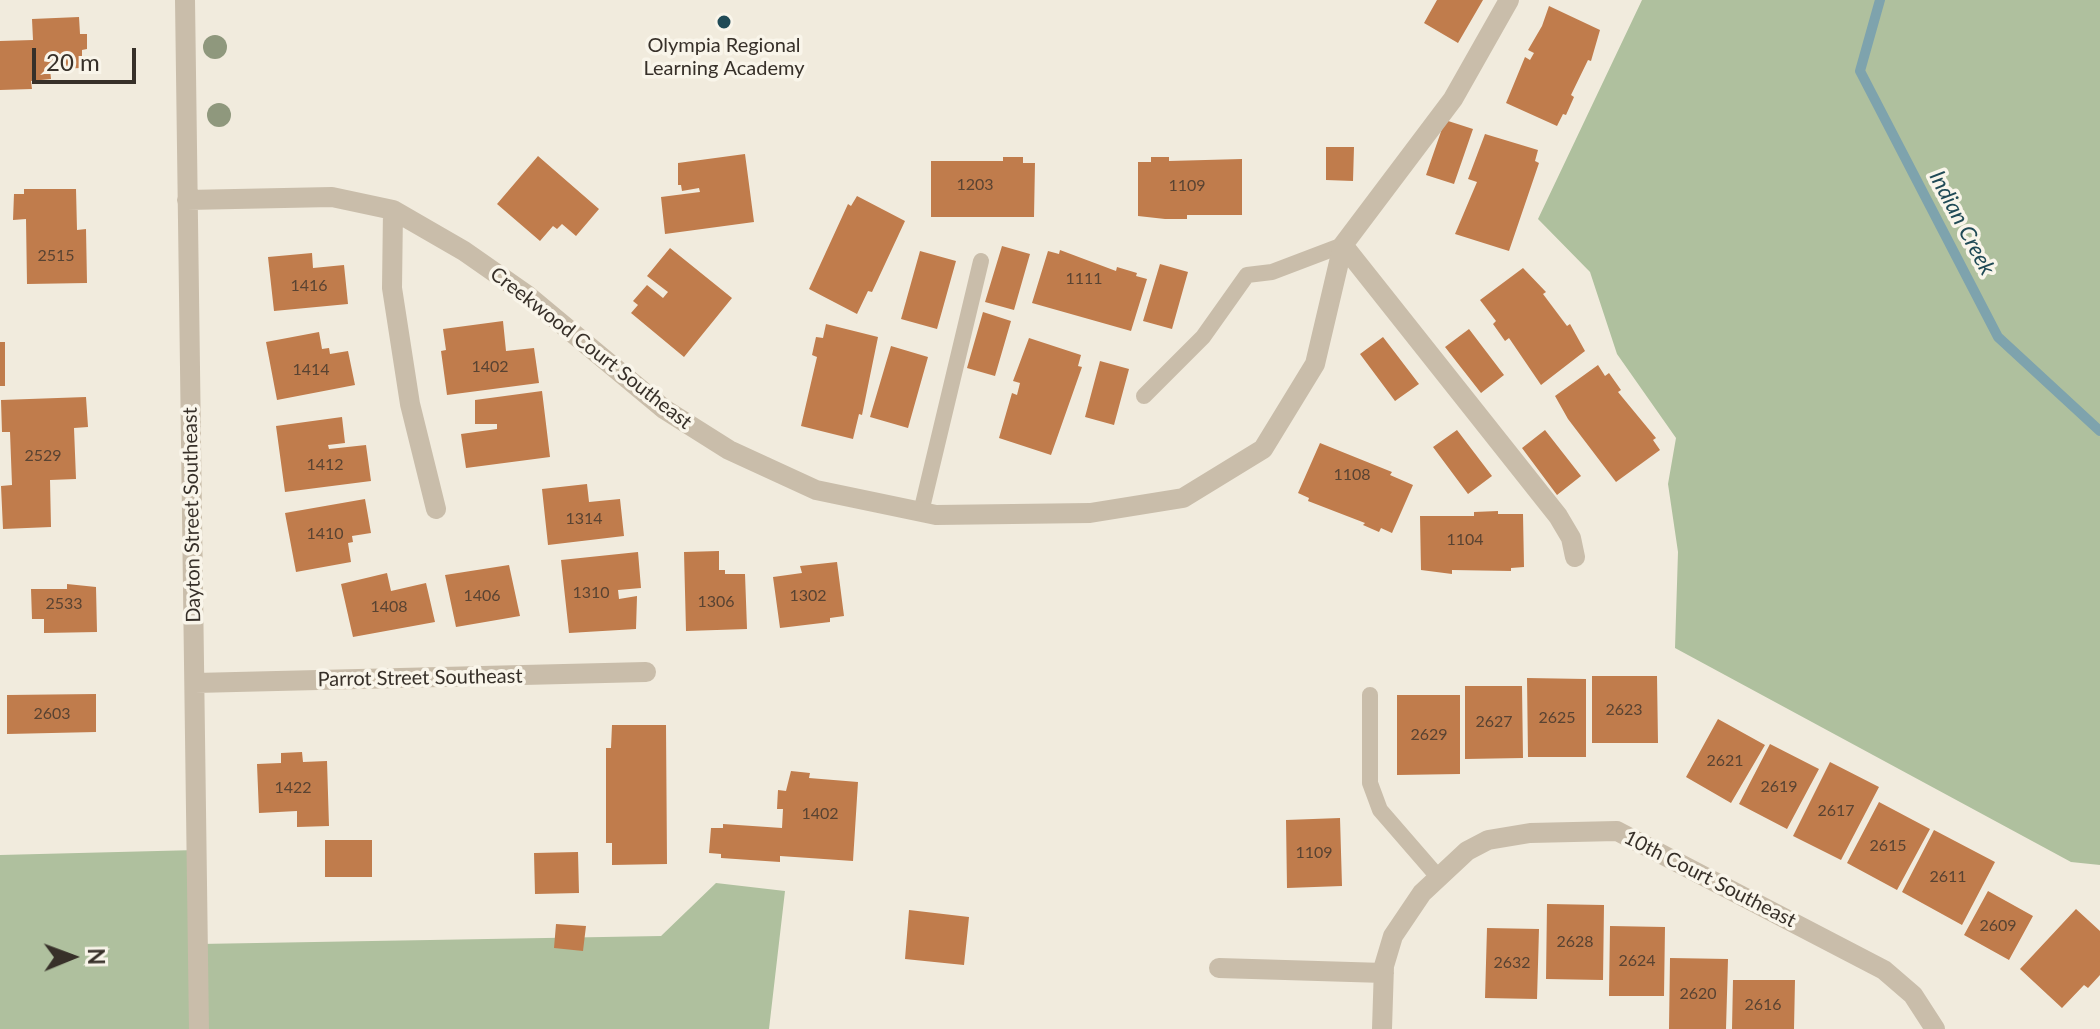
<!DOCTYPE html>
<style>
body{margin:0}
#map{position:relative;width:2100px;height:1029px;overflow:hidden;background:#f1ebdd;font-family:Lato,sans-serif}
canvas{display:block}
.north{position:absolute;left:32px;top:917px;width:80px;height:80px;-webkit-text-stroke:6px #f9f5ea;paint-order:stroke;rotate:89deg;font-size:22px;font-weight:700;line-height:32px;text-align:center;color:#373029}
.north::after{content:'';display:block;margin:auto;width:28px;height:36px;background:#373029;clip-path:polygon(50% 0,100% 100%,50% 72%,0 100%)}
.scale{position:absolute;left:32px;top:48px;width:104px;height:36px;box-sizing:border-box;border:4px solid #373029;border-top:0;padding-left:10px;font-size:24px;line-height:28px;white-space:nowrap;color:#373029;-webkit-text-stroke:6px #f9f5ea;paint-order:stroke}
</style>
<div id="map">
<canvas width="2100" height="1029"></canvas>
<div class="north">N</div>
<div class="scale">20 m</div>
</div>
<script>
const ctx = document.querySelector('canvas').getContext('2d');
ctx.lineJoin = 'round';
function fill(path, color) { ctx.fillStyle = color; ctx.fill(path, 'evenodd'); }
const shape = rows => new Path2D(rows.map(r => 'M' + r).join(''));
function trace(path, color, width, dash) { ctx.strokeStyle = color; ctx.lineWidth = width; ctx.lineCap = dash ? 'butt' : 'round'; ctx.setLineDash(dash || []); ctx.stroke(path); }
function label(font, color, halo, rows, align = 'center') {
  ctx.font = font + ' Lato,sans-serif'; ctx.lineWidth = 7; ctx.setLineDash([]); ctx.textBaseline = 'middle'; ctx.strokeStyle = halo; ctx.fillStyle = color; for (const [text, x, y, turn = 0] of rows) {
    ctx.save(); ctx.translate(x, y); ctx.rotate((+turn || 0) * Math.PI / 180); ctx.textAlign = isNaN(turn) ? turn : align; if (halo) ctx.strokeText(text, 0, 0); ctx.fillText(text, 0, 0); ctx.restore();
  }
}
fill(shape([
 [1642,0,2100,0,2100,865,2071,862,1675,648,1678,552,1668,484,1676,438,1617,354,1590,272,1538,219],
 [197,850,199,944,661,936,716,883,785,891,769,1029,0,1029,0,855]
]), '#afc09e');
trace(shape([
 [1880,0,1860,71,1998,337,2100,431]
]), '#7ea3ad', 10);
fill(shape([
 [1437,0,1483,0,1458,43,1424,23],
 [1549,6,1600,30,1591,61,1588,60,1571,95,1574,97,1566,115,1563,114,1557,126,1506,103,1525,57,1530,60,1534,53,1528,50,1542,26],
 [79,17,80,34,87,34,87,49,82,50,82,68,50,69,51,79,31,81,32,89,0,90,0,41,33,40,32,19],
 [1445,120,1473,129,1454,184,1426,175],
 [1485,134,1538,150,1535,161,1539,163,1509,251,1455,234,1477,182,1468,179],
 [1326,147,1354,147,1353,181,1326,180],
 [745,154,754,222,665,234,661,197,700,192,699,188,682,191,681,185,678,185,678,163],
 [538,156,599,209,576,236,562,224,557,229,553,226,540,241,497,204],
 [1003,157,1023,157,1023,163,1035,163,1034,217,931,217,931,161,1003,161],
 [1151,157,1169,157,1169,161,1242,159,1242,215,1187,215,1187,219,1165,219,1138,216,1138,162,1151,162],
 [24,189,76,189,77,230,86,229,87,283,27,284,26,219,13,220,14,194,24,194],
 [857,196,905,221,872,292,868,291,857,314,809,289,848,204,851,206],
 [1002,246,1030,254,1014,310,985,302],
 [670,248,732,298,684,357,631,313,638,305,633,301,647,285,663,298,668,292,647,276],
 [1060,250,1116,271,1117,267,1137,273,1136,276,1147,279,1131,331,1032,303,1048,251,1059,254],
 [920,251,956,261,937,329,901,319],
 [312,253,313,268,344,265,348,304,274,311,268,257],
 [1160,264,1188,272,1172,329,1143,321],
 [1523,268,1546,292,1543,294,1567,326,1570,324,1585,351,1541,385,1509,338,1505,341,1493,324,1496,321,1480,300],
 [983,312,1011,321,995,376,967,368],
 [503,321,506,351,534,348,539,383,447,395,441,351,446,350,443,329],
 [826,324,878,337,862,415,859,414,853,439,801,426,817,357,812,355,816,337,823,338],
 [1469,329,1504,375,1481,393,1445,347],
 [319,332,322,349,329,348,330,354,348,351,355,385,277,400,266,342],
 [1383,337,1419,384,1395,401,1360,354],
 [1029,338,1081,355,1078,366,1082,367,1051,455,999,438,1012,393,1017,395,1020,383,1013,381],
 [0,342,5,342,5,386,0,386],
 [891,346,928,357,908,428,870,417],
 [1100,361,1129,369,1114,425,1085,417],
 [1598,365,1605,376,1609,373,1621,390,1618,392,1656,438,1653,440,1660,450,1616,482,1568,419,1555,396],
 [542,391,550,457,466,468,461,434,497,429,497,424,475,424,475,400],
 [86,397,88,427,74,428,76,479,50,480,51,527,3,529,1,486,12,485,10,432,2,432,1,400],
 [342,417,345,443,328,445,329,449,366,445,371,481,285,492,276,426],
 [1457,430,1492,476,1468,494,1433,447],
 [1545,430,1581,476,1557,495,1522,448],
 [1320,443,1392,472,1390,475,1413,485,1392,533,1381,528,1379,532,1363,525,1365,523,1308,501,1309,498,1298,493],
 [587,484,589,502,620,499,624,536,548,545,542,489],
 [365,499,371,533,352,536,353,542,348,543,351,562,296,572,285,513],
 [1498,511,1498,514,1523,514,1524,567,1511,568,1511,571,1452,570,1452,574,1421,570,1420,516,1474,516,1474,512],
 [719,551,719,570,725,570,725,574,745,574,747,629,686,631,684,552],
 [638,552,641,588,618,590,619,599,637,596,636,629,569,633,561,560],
 [837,562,844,616,830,618,830,622,780,628,773,577,802,573,800,566],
 [509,565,520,616,456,627,445,575],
 [387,573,391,591,426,583,435,622,353,637,341,584],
 [67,584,96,587,97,632,44,633,44,619,32,619,31,589,67,589],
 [1592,676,1657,676,1658,743,1592,743],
 [1527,678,1586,679,1586,757,1528,757],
 [1465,686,1522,686,1523,758,1465,759],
 [96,694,96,732,7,734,7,695],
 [1397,695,1460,695,1460,774,1397,775],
 [1718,719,1765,745,1731,803,1686,777],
 [612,725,666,725,667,864,612,865,612,843,606,843,606,748,611,748],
 [1770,744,1819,769,1787,829,1739,804],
 [302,752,303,762,327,761,329,826,297,827,297,811,259,813,257,764,281,763,281,753],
 [1830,762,1879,787,1841,860,1793,836],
 [791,771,810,773,809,778,858,782,853,861,780,856,780,862,721,858,721,854,709,853,711,828,723,828,723,824,782,828,783,809,777,809,778,790,786,791],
 [1879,802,1930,829,1897,890,1847,863],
 [1340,818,1342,886,1287,888,1286,820],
 [1934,830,1995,862,1962,925,1902,892],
 [325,840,372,840,372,877,325,877],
 [578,852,579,893,535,894,534,853],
 [1988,891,2033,916,2009,960,1964,935],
 [1547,904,1604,905,1603,980,1546,979],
 [2076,909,2100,931,2100,975,2088,988,2084,985,2062,1008,2020,969],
 [909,910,969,917,964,965,905,959],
 [556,924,586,926,583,951,554,948],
 [1610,926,1665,927,1664,996,1609,996],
 [1487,928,1539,929,1537,999,1485,998],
 [1670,958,1728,959,1726,1029,1669,1029],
 [1733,980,1795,980,1794,1029,1732,1029]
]), '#c07c4c');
trace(shape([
 [1144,396,1203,337,1247,275,1272,272,1343,245],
 [921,512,981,261],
 [1370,695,1370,783,1380,810,1439,878]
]), '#c9bdaa', 16);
trace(shape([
 [185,0,199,1029],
 [187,200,332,197,393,210,464,251,527,295,664,409,729,450,816,490,936,515,1090,513,1183,498,1263,449,1315,364,1343,245,1453,99,1509,0],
 [393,210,392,288,410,404,436,509],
 [1343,245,1558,516,1571,538,1575,557],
 [195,683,646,672],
 [1219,968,1384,973],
 [1382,1029,1384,966,1393,936,1422,893,1467,851,1488,840,1530,833,1617,831,1884,970,1913,995,1935,1029]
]), '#c9bdaa', 20);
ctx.fillStyle = '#8f987d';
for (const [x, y] of [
 [215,47],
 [219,115]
]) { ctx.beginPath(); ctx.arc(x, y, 12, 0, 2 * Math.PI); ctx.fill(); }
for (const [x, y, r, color] of [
 [724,22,8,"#204a56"]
]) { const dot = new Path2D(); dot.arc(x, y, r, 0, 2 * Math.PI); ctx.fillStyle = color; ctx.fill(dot); trace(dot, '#f9f5ea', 3); }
label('16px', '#594332', null, [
 ["1203",975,185],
 ["1109",1187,186],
 ["2515",56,256],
 ["1111",1084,279],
 ["1416",309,286],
 ["1402",490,367],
 ["1414",311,370],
 ["2529",43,456],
 ["1412",325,465],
 ["1108",1352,475],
 ["1314",584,519],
 ["1410",325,534],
 ["1104",1465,540],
 ["1310",591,593],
 ["1406",482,596],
 ["1302",808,596],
 ["1306",716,602],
 ["2533",64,604],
 ["1408",389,607],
 ["2623",1624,710],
 ["2603",52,714],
 ["2625",1557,718],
 ["2627",1494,722],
 ["2629",1429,735],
 ["2621",1725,761],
 ["2619",1779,787],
 ["1422",293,788],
 ["2617",1836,811],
 ["1402",820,814],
 ["2615",1888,846],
 ["1109",1314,853],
 ["2611",1948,877],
 ["2609",1998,926],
 ["2628",1575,942],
 ["2624",1637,961],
 ["2632",1512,963],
 ["2620",1698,994],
 ["2616",1763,1005]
]);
label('20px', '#373029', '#f9f5ea', [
 ["Olympia Regional",724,46],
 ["Learning Academy",724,69]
]);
label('20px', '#373029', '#f9f5ea', [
 ["Creekwood Court Southeast",591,348,38],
 ["Dayton Street Southeast",192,515,-91],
 ["Parrot Street Southeast",420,678,-1],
 ["10th Court Southeast",1710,879,27]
]);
label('italic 22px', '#204a56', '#f9f5ea', [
 ["Indian Creek",1962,223,62]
]);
</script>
